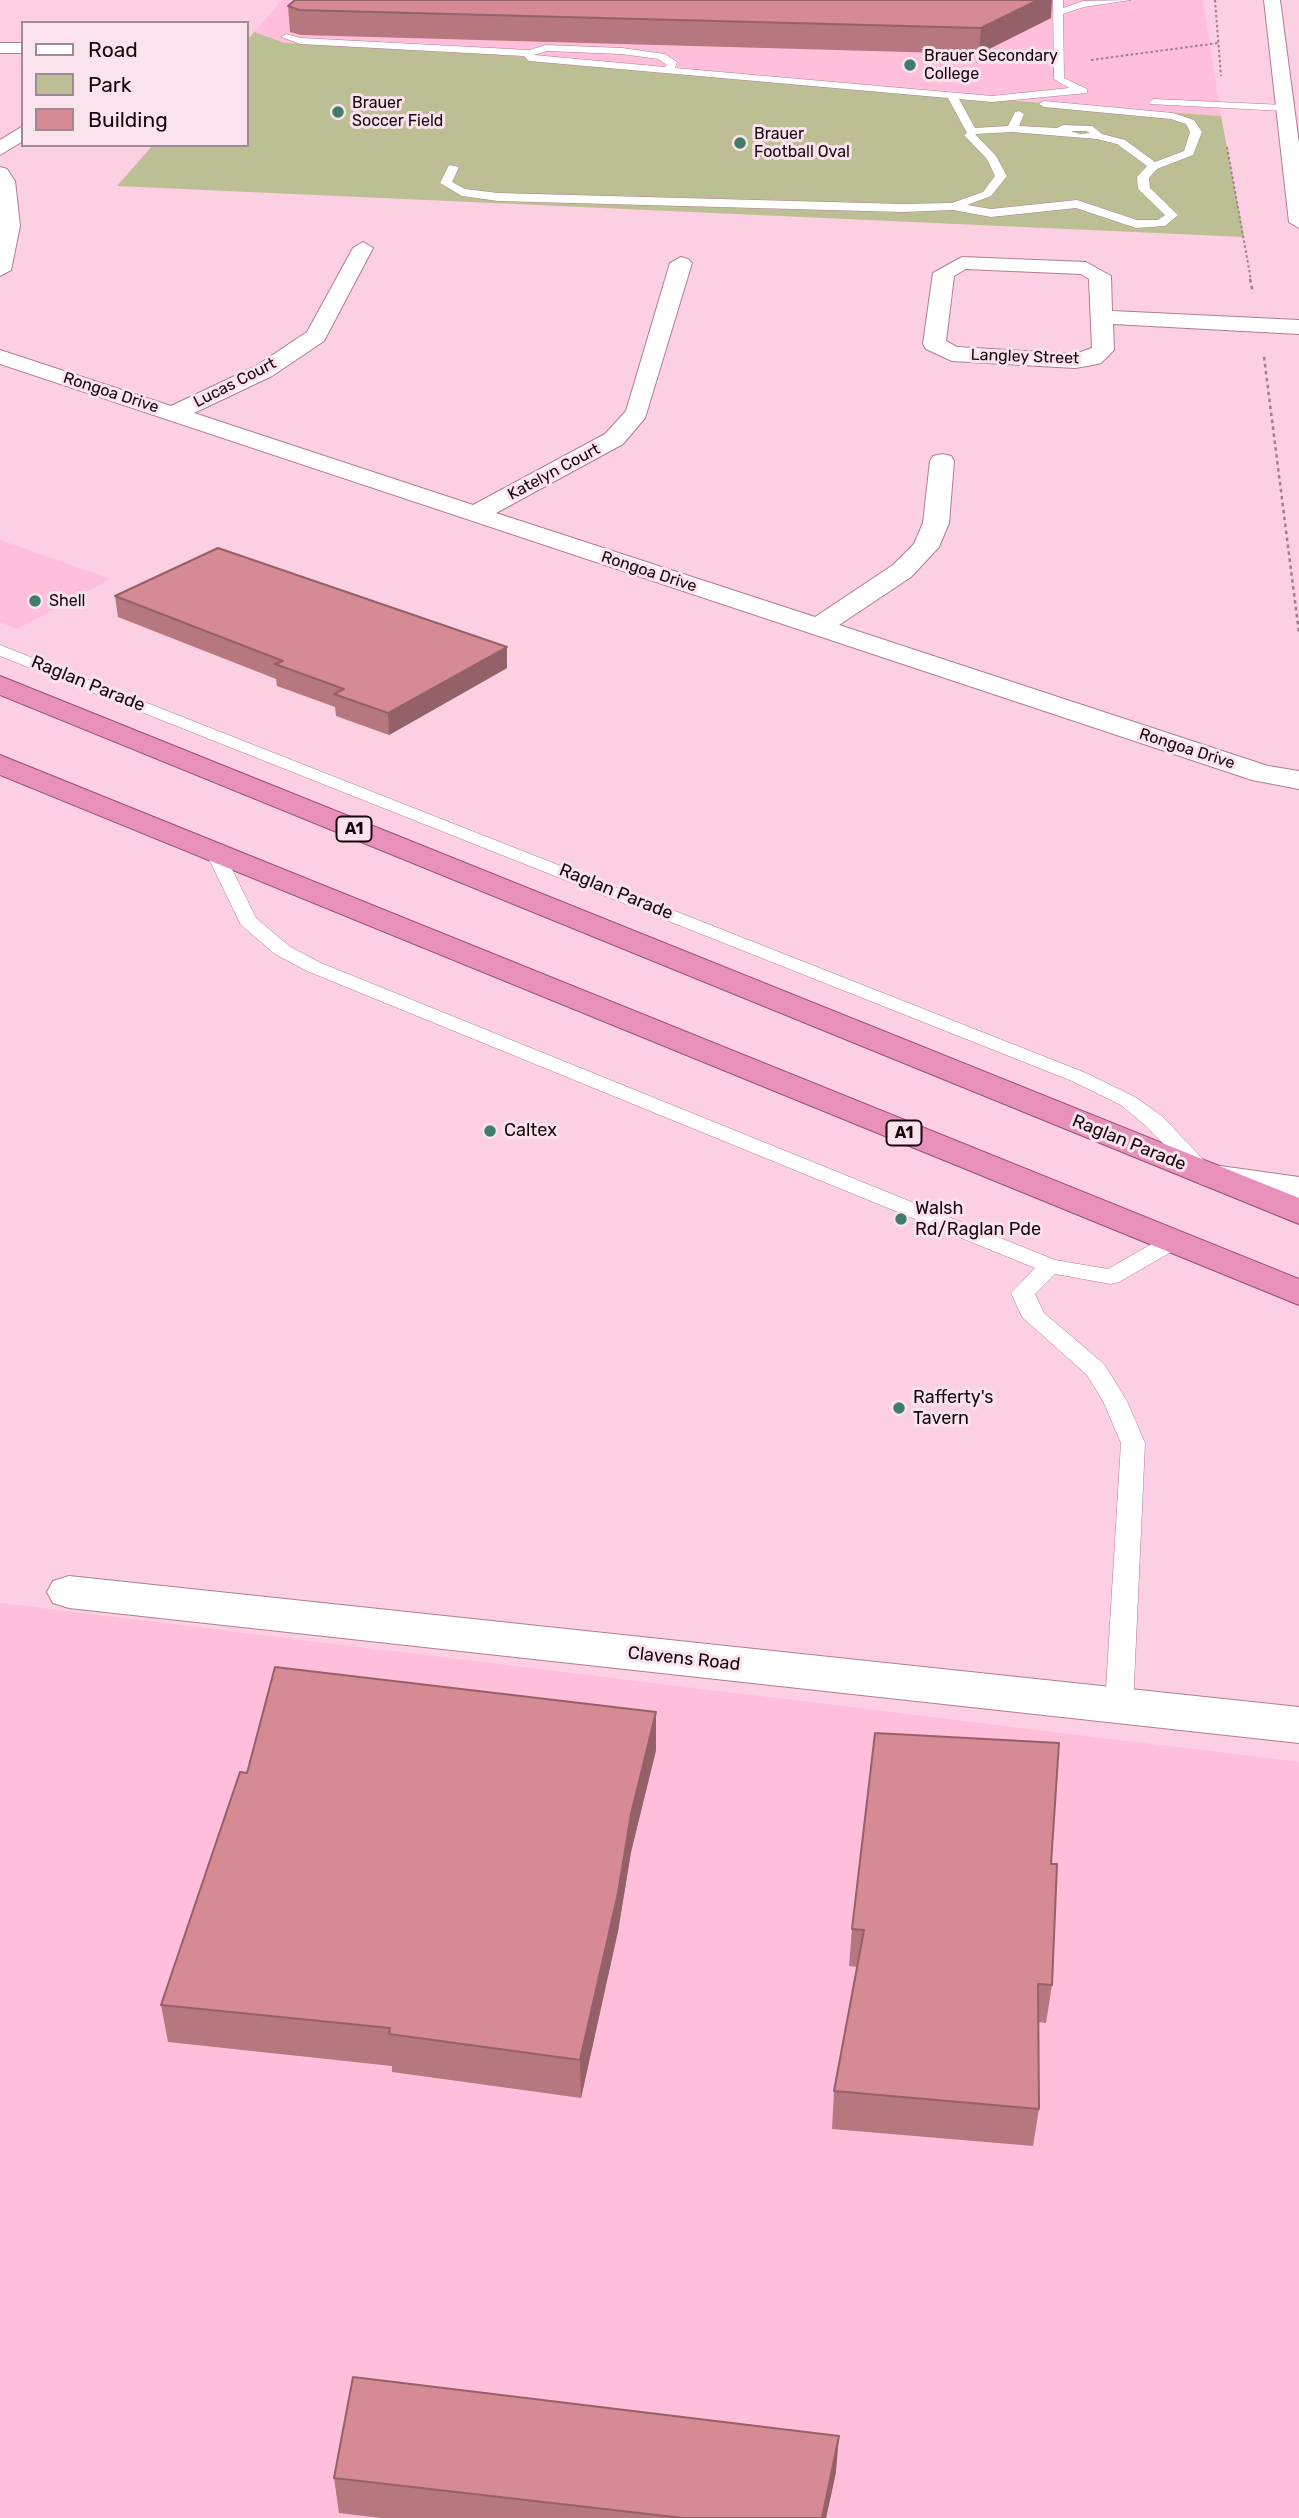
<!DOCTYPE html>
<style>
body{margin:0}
#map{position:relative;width:1299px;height:2518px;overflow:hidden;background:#fccfe2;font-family:Rubik,sans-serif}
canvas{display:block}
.legend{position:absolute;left:21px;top:21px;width:228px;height:126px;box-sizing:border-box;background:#fae3ed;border:2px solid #9f8a93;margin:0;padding:9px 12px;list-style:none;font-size:21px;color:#16050d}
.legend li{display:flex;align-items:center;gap:14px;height:35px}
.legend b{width:35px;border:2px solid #9f8a93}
</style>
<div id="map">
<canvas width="1299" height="2518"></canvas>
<ul class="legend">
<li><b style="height:9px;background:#fff"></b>Road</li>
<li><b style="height:19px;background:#bcbf94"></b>Park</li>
<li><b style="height:19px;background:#d58a94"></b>Building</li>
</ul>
</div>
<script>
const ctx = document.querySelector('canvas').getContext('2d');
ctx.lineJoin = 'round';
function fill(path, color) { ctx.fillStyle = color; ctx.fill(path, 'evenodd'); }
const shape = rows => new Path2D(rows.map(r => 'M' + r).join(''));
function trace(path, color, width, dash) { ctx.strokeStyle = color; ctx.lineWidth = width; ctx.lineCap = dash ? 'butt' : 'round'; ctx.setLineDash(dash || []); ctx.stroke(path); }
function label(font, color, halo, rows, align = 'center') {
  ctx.font = font + ' Rubik,sans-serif'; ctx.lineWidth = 6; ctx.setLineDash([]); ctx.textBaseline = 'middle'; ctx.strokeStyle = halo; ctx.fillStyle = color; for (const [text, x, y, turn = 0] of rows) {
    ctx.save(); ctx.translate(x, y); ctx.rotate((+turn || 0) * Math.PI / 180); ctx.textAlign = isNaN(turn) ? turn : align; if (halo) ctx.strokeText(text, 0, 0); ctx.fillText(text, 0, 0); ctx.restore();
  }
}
fill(shape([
 [282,0,1203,0,1221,116,284,43,254,32],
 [0,540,111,579,17,629,0,622],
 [0,1603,1299,1762,1299,2518,0,2518]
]), '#ffbfdb');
fill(shape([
 [254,32,285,43,437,49,952,96,1221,116,1244,237,117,186,153,145,247,145,247,40]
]), '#bcbf94');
const service = shape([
 [1053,0,1063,0,1063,8,1083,1,1131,0,1084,7,1063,14,1064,78,1087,89,1087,93,992,102,959,99,975,128,1008,126,1015,112,1019,111,1024,114,1019,126,1057,128,1063,125,1092,126,1102,134,1125,140,1155,162,1184,151,1190,132,1186,124,1171,119,1044,107,1039,104,1044,101,1173,113,1194,120,1202,132,1193,155,1157,169,1149,178,1150,188,1178,215,1165,226,1136,228,1076,208,991,217,953,210,903,212,498,201,462,196,440,183,449,165,459,167,452,182,465,189,498,193,903,204,952,203,983,192,995,176,987,159,964,135,967,133,948,98,529,61,524,56,301,44,281,37,286,34,301,38,529,50,546,45,622,48,665,54,677,62,675,68,992,96,1069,88,1054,79,1053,0],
 [547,51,622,54,658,59,667,65,665,67,534,55,547,51],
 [1071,131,1086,131,1090,133,1080,134,1071,131],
 [1012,132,1097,139,1117,144,1147,166,1137,177,1138,189,1165,215,1158,220,1137,220,1077,200,991,209,967,205,991,196,1007,176,996,156,975,134,1012,132],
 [1154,99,1284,105,1289,108,1284,111,1150,104,1149,102,1154,99],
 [0,645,1086,1073,1135,1097,1163,1117,1215,1172,1204,1179,1196,1177,1147,1127,1121,1105,1072,1081,0,656,0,645],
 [215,847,224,853,256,918,289,946,321,963,1055,1260,1108,1269,1162,1238,1178,1238,1181,1243,1178,1248,1119,1282,1111,1284,1055,1274,1035,1294,1044,1313,1104,1364,1127,1401,1145,1443,1133,1706,1129,1713,1119,1716,1109,1713,1105,1706,1121,1443,1103,1401,1087,1375,1022,1317,1011,1293,1035,1268,307,971,275,954,241,925,206,853,215,847]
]);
const minor = shape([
 [0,43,23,43,23,53,0,53,0,43],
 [23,126,23,141,0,155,0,140,23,126],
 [0,167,7,169,15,181,20,226,11,270,0,276,0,167],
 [363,242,373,248,324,341,272,376,194,413,473,505,605,434,626,411,670,263,681,257,688,259,692,263,645,418,623,444,496,513,815,617,893,565,914,544,923,523,930,461,933,456,942,454,951,456,954,461,949,523,939,547,911,577,839,625,1268,766,1299,771,1299,789,1252,780,0,364,0,350,171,406,256,366,307,332,353,248,363,242],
 [962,257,1086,262,1111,276,1112,311,1299,320,1299,334,1113,324,1114,350,1101,363,1093,365,1075,368,952,361,926,349,923,344,933,273,962,257],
 [966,269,1081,274,1089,279,1092,348,1075,354,957,347,946,341,954,276,966,269],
 [69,1576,1299,1707,1299,1743,69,1608,53,1603,47,1592,53,1581,69,1576]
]);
const secondary = shape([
 [1264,0,1280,0,1299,144,1299,228,1289,222,1264,0],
 [1213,1165,1299,1177,1299,1199,1200,1184,1194,1176,1200,1168,1213,1165]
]);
const trunk = shape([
 [0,676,1299,1198,1299,1224,0,695,0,676],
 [0,755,1299,1279,1299,1305,0,775,0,755]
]);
trace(service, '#b07d94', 1);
trace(minor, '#b07d94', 2);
trace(secondary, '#b07d94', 2);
trace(trunk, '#994d72', 2);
trace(shape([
 [1215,0,1221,76],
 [1091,60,1218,43],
 [1227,147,1251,280]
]), '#a07e8d', 2, [2.5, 2.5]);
trace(shape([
 [1250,279,1253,293],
 [1264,357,1299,633]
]), '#a07e8d', 2.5, [3.5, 3.5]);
fill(service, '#fff');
fill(minor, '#fff');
fill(secondary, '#fff');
fill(trunk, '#e690ba');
fill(shape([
 [288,6,1051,18,979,54,301,35,290,32],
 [115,596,507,647,507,668,389,735,336,716,335,707,277,686,276,679,118,617],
 [656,1712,656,1750,631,1852,618,1931,581,2098,392,2072,392,2066,168,2042,161,2005,247,1773],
 [1051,1864,1052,1985,1046,2023,1038,2022,1039,2109,1033,2146,832,2129,834,2091,857,1967,849,1966,852,1929],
 [836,2472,826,2518,381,2518,339,2513,334,2478]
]), '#b7777f');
fill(shape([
 [1038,0,1052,0,1051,18,979,54,981,28],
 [507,647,507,668,389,735,388,713],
 [656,1712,656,1750,631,1852,618,1931,581,2098,580,2060,631,1814],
 [839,2436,836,2472,826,2518,822,2518]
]), '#956168');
const building = shape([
 [295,0,1038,0,981,28,299,10,288,6,295,0],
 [218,548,507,647,388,713,334,694,344,689,275,664,283,661,115,596,218,548],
 [275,1667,656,1712,631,1814,618,1893,580,2060,389,2034,390,2028,161,2005,240,1772,247,1773,275,1667],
 [875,1733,1059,1743,1051,1864,1057,1864,1052,1985,1038,1984,1039,2109,834,2091,864,1930,852,1929,875,1733],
 [353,2377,839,2436,822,2518,683,2518,334,2478,353,2377]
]);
fill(building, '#d58a94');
trace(building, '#956168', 2);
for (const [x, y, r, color] of [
 [910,65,7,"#407e6a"],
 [338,112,7,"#407e6a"],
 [740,143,7,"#407e6a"],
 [35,601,7,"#407e6a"],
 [490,1131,7,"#407e6a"],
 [901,1219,7,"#407e6a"],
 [899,1408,7,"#407e6a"]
]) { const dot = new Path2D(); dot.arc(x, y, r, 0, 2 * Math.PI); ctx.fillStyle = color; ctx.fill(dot); trace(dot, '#fae3ed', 2.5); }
label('16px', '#16050d', '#fae3ed', [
 ["Brauer Secondary",924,56],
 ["College",924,74],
 ["Brauer",352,103],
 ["Soccer Field",352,121],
 ["Brauer",754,134],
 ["Football Oval",754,152],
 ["Shell",49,601]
], 'left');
label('16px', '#16050d', '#fae3ed', [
 ["Langley Street",1025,357,2],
 ["Lucas Court",235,383,-27],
 ["Rongoa Drive",111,393,18],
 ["Katelyn Court",554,472,-28],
 ["Rongoa Drive",649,572,18],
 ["Rongoa Drive",1187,749,18]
]);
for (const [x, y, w] of [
 [354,829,35],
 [904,1133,35]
]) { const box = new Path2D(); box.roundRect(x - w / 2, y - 12.5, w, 25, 5); ctx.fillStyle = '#fae3ed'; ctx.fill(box); trace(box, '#16050d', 2); }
label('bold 16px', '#16050d', null, [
 ["A1",354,829],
 ["A1",904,1133]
]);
label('18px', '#16050d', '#fae3ed', [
 ["Raglan Parade",88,684,22],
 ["Raglan Parade",616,892,22],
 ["Raglan Parade",1129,1143,22],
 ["Clavens Road",684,1659,6]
]);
label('18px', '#16050d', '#fae3ed', [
 ["Caltex",504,1131],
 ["Walsh",915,1209],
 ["Rd/Raglan Pde",915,1230],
 ["Rafferty's",913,1398],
 ["Tavern",913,1419]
], 'left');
</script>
